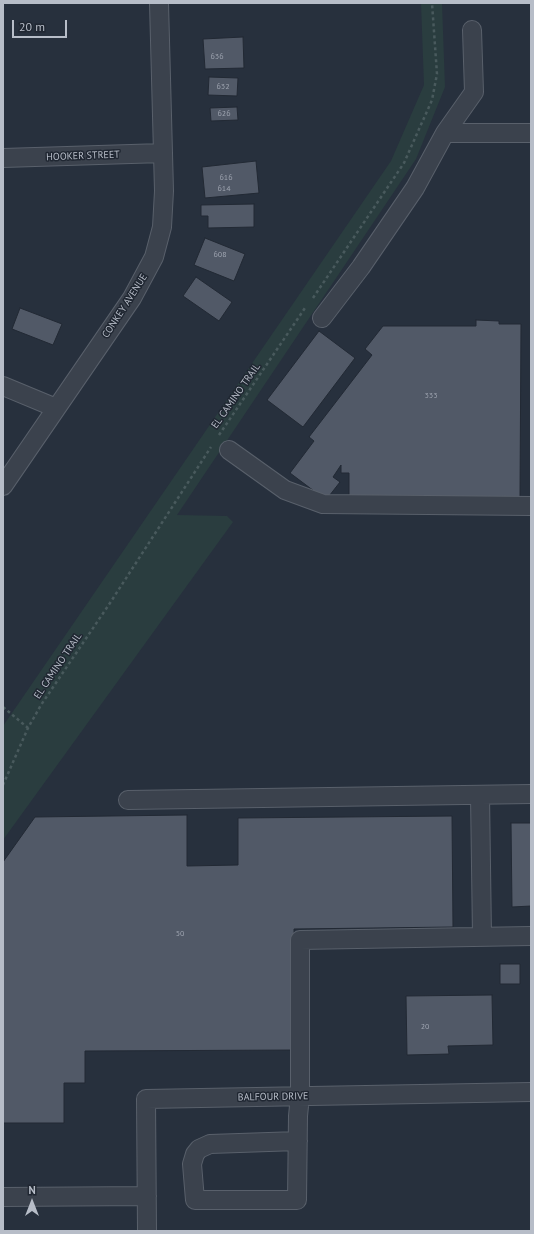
<!DOCTYPE html>
<style>
body{margin:0}
#map{position:relative;width:534px;height:1234px;overflow:hidden;background:#27303d;font-family:"PT Sans",sans-serif}
canvas{display:block}
.frame{position:absolute;inset:0;border:4px solid #b7bdc8;pointer-events:none}
.north{position:absolute;left:12px;top:1182px;width:40px;height:40px;-webkit-text-stroke:3px #202732;paint-order:stroke;rotate:0deg;font-size:11px;font-weight:700;line-height:16px;text-align:center;color:#b7bdc8}
.north::after{content:'';display:block;margin:auto;width:14px;height:18px;background:#b7bdc8;clip-path:polygon(50% 0,100% 100%,50% 72%,0 100%)}
.scale{position:absolute;left:12px;top:20px;width:55px;height:18px;box-sizing:border-box;border:2px solid #b7bdc8;border-top:0;padding-left:5px;font-size:12px;line-height:14px;white-space:nowrap;color:#b7bdc8;-webkit-text-stroke:3px #202732;paint-order:stroke}
</style>
<div id="map">
<canvas width="534" height="1234"></canvas>
<div class="frame"></div>
<div class="north">N</div>
<div class="scale">20 m</div>
</div>
<script>
const ctx = document.querySelector('canvas').getContext('2d');
ctx.lineJoin = 'round';
function fill(path, color) { ctx.fillStyle = color; ctx.fill(path, 'evenodd'); }
const shape = rows => new Path2D(rows.map(r => 'M' + r).join(''));
function trace(path, color, width, dash) { ctx.strokeStyle = color; ctx.lineWidth = width; ctx.lineCap = dash ? 'butt' : 'round'; ctx.setLineDash(dash || []); ctx.stroke(path); }
function label(font, color, halo, rows, align = 'center') {
  ctx.font = font + ' "PT Sans",sans-serif'; ctx.lineWidth = 3; ctx.setLineDash([]); ctx.textBaseline = 'middle'; ctx.strokeStyle = halo; ctx.fillStyle = color; for (const [text, x, y, turn = 0] of rows) {
    ctx.save(); ctx.translate(x, y); ctx.rotate((+turn || 0) * Math.PI / 180); ctx.textAlign = isNaN(turn) ? turn : align; if (halo) ctx.strokeText(text, 0, 0); ctx.fillText(text, 0, 0); ctx.restore();
  }
}
fill(shape([
 [421,3,442,3,445,87,416,159,177,515,227,516,233,522,3,840,3,726,391,161,424,85]
]), '#2a3d3f');
const building = shape([
 [243,37,244,68,205,69,203,39,243,37],
 [209,77,238,78,237,96,208,95,209,77],
 [237,107,238,120,211,121,210,108,237,107],
 [256,161,259,193,205,198,202,167,256,161],
 [254,204,254,227,208,228,208,216,201,216,201,205,254,204],
 [205,238,245,254,234,281,194,265,205,238],
 [196,277,232,302,219,321,183,296,196,277],
 [20,308,62,324,53,345,12,329,20,308],
 [476,320,499,321,499,324,521,324,520,497,349,497,349,473,341,473,341,465,333,477,340,482,326,500,290,473,314,441,309,437,372,355,365,349,383,326,476,326,476,320],
 [319,331,355,358,303,427,267,400,319,331],
 [187,815,187,866,238,865,238,818,452,816,453,927,294,929,296,1050,85,1051,85,1083,64,1083,64,1123,3,1123,3,862,35,817,187,815],
 [511,823,531,823,531,906,512,907,511,823],
 [500,964,520,964,520,984,500,984,500,964],
 [492,995,493,1045,448,1046,449,1054,407,1055,406,996,492,995]
]);
fill(building, '#515967');
trace(building, '#222934', 1);
const minor = shape([
 [445,133,474,92,472,30],
 [3,158,163,153],
 [322,318,361,267,415,188,445,133,531,133],
 [3,386,56,408],
 [229,450,285,490,323,504,531,506],
 [3,486,132,298,154,257,162,227,164,191,159,3],
 [480,795,482,937],
 [128,800,531,794],
 [298,1141,210,1144,199,1149,195,1154,192,1164,195,1200,297,1200,298,1116,300,1096,300,940,531,936],
 [3,1197,147,1196],
 [147,1231,146,1099,531,1092]
]);
trace(minor, '#59606b', 20);
trace(shape([
 [313,298,404,163,432,100,437,74,432,3],
 [219,435,305,308],
 [3,707,28,728],
 [3,785,28,728,41,705,110,603,211,447]
]), '#495a5d', 2.5, [3, 3]);
trace(minor, '#3b424d', 18);
label('8px', '#9ea4b0', null, [
 ["636",217,57],
 ["632",223,87],
 ["626",224,114],
 ["616",226,178],
 ["614",224,189],
 ["608",220,255],
 ["333",431,396],
 ["50",180,934],
 ["20",425,1027]
]);
label('10px', '#b7bdc8', '#202732', [
 ["HOOKER STREET",83,156,-2],
 ["CONKEY AVENUE",125,306,-57],
 ["EL CAMINO TRAIL",236,396,-55],
 ["EL CAMINO TRAIL",58,666,-56],
 ["BALFOUR DRIVE",273,1097,-1]
]);
</script>
